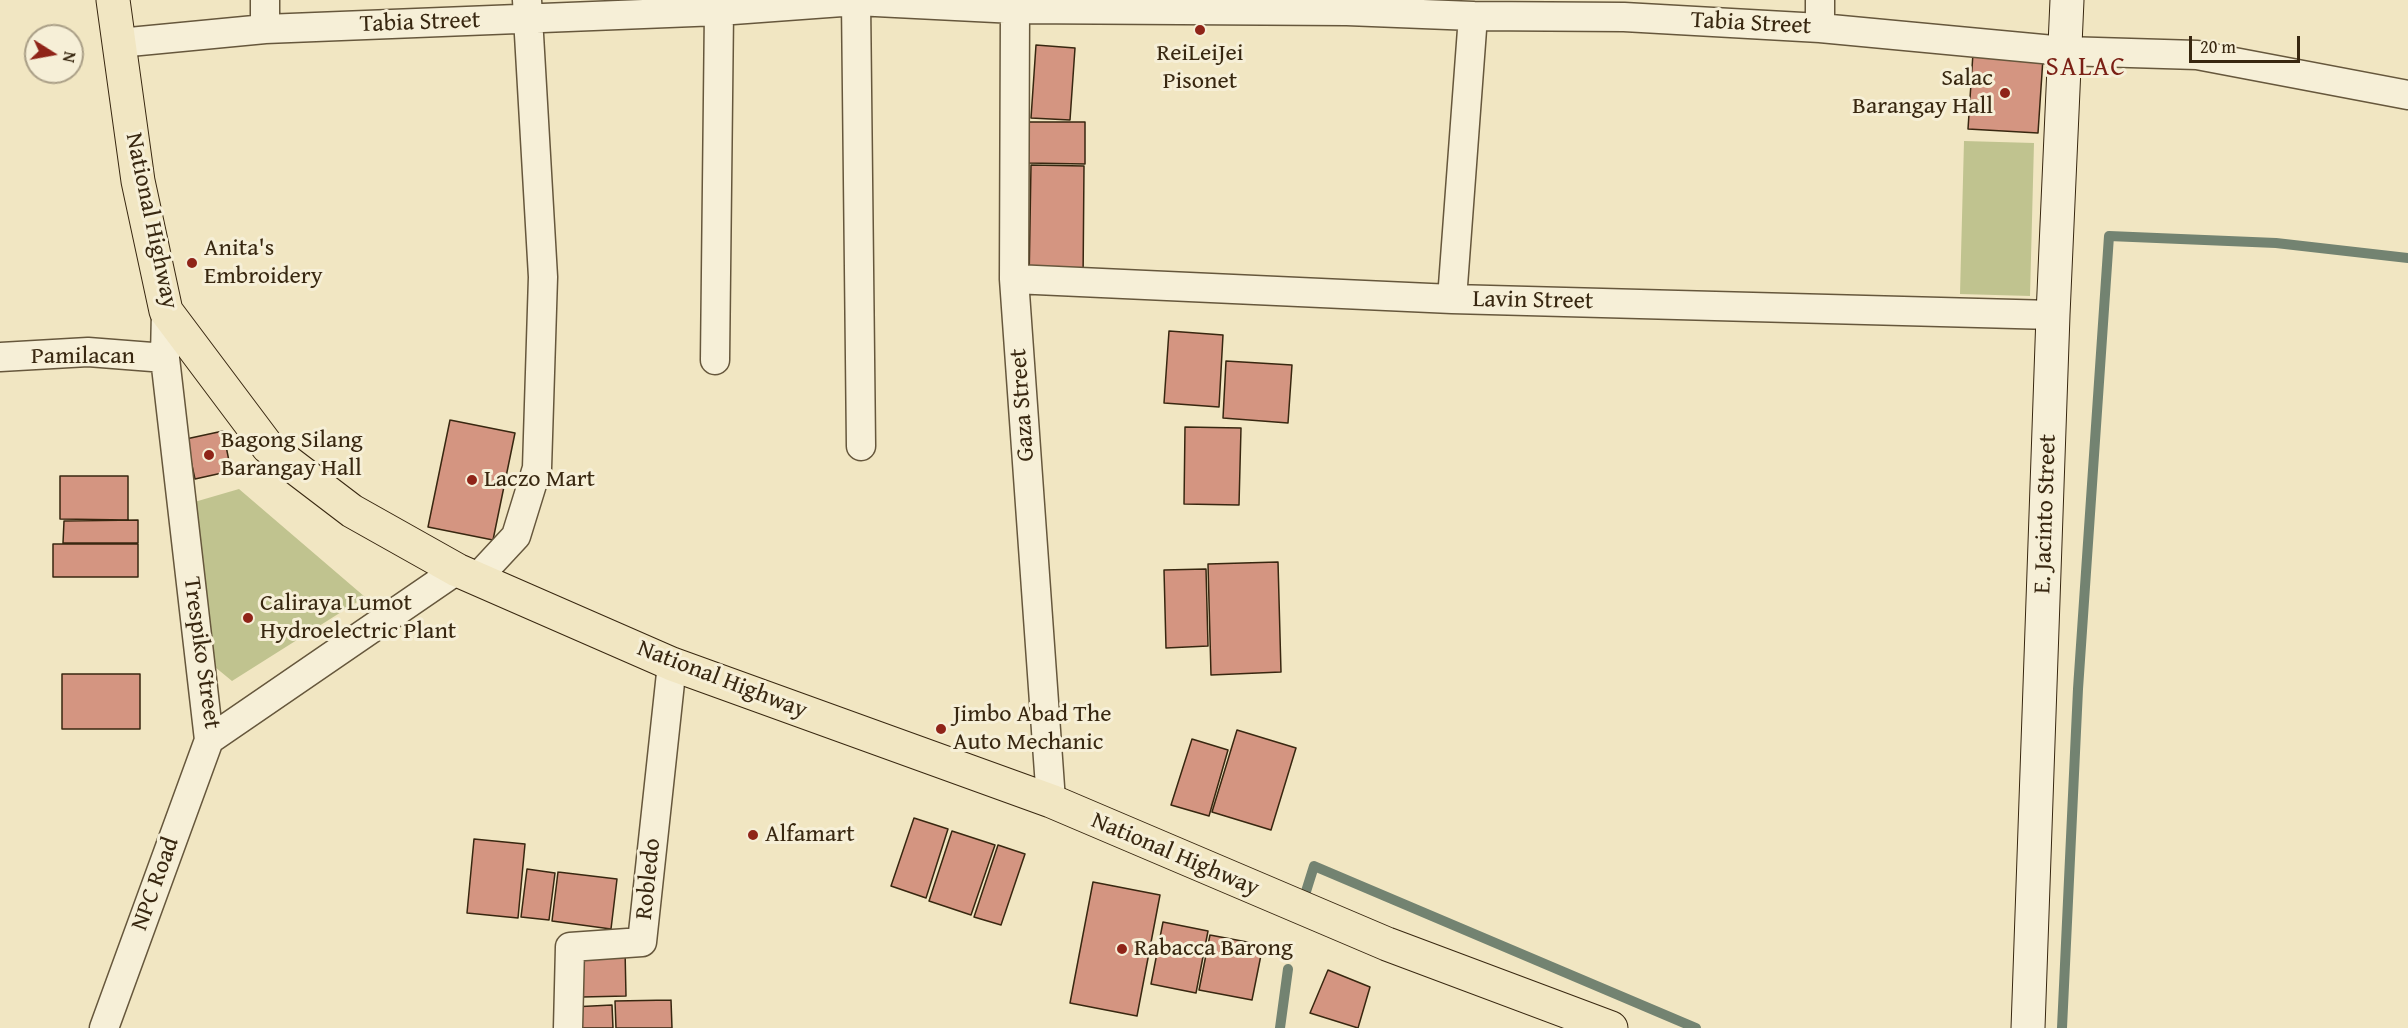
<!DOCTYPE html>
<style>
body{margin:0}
#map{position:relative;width:2408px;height:1028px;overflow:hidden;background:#f1e6c2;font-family:"Gentium Book Plus",serif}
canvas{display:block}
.north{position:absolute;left:24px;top:24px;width:60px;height:60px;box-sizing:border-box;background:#f6efd7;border:2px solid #aa9f87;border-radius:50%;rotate:101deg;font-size:16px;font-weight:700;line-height:24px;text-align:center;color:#382710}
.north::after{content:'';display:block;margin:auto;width:21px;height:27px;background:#8f2418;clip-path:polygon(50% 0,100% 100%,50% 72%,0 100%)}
.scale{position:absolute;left:2189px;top:36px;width:111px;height:27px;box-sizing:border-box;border:3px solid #382710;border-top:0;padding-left:8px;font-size:18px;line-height:21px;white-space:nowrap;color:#382710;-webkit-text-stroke:4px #f6efd7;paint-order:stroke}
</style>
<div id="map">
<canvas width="2408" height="1028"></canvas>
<div class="north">N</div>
<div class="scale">20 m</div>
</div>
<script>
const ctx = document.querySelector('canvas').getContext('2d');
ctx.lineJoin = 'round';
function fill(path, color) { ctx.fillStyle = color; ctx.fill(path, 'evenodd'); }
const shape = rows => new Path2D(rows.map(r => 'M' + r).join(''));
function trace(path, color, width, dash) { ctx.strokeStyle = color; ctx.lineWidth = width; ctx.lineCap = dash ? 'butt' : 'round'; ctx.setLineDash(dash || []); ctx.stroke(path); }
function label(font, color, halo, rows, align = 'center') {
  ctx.font = font + ' "Gentium Book Plus",serif'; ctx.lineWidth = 6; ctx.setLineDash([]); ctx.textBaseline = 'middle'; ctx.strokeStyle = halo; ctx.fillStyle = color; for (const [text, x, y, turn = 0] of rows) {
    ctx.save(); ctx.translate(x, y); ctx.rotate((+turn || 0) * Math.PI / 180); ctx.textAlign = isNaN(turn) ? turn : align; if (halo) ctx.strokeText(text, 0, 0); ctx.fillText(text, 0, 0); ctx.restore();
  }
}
fill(shape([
 [1964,141,2034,143,2030,296,1960,294],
 [239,489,365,597,232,681,204,658,191,503]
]), '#c0c38f');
trace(shape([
 [1303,901,1314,866,1696,1028],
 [1280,1028,1288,969],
 [2062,1028,2078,689,2109,236,2276,243,2408,258]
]), '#738371', 10);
const building = shape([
 [1036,45,1075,48,1070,120,1031,118,1036,45],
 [1973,53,2043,58,2038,133,1968,129,1973,53],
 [1029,122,1085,122,1085,164,1028,163,1029,122],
 [1031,165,1084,166,1083,283,1029,283,1031,165],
 [1169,331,1223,335,1219,407,1164,403,1169,331],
 [1226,361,1292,365,1288,423,1223,418,1226,361],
 [450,420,515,433,493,540,428,527,450,420],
 [1185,427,1241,428,1239,505,1184,504,1185,427],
 [223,431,231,471,195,479,186,439,223,431],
 [60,476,128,476,128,520,60,519,60,476],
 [138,520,138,543,63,543,64,521,138,520],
 [53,544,138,544,138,577,53,577,53,544],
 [1278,562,1281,672,1211,675,1208,564,1278,562],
 [1206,569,1208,646,1166,648,1164,570,1206,569],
 [62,674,140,674,140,729,62,729,62,674],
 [1237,730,1296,748,1271,830,1212,812,1237,730],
 [1192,739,1228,750,1209,816,1171,805,1192,739],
 [914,818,948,829,926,898,891,886,914,818],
 [952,831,995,845,971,915,929,901,952,831],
 [474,839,525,844,518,918,467,913,474,839],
 [998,845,1025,854,1001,925,974,917,998,845],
 [527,869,555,873,549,920,521,917,527,869],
 [558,872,617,879,611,929,552,921,558,872],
 [1093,882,1160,895,1137,1016,1070,1003,1093,882],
 [1163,922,1208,931,1196,993,1151,984,1163,922],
 [1210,935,1263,945,1252,1000,1199,990,1210,935],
 [625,949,626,996,582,997,581,950,625,949],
 [1328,970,1370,987,1358,1028,1310,1013,1328,970],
 [671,1000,672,1028,616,1028,615,1001,671,1000],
 [612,1005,613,1028,572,1028,572,1007,612,1005]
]);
fill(building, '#d49581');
trace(building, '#382710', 1.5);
const street = shape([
 [265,0,265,29],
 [856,1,861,446],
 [1015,9,1014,279,1051,801],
 [1820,28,1820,0],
 [119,43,265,29,719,11,856,1,1015,9,1347,11,1473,16,1624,17,1820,28,2064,51,2197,55,2408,95],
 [1014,279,1452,299,2053,315],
 [1452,299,1473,16],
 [166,311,165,358,209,740,457,570],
 [0,357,88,352,165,358],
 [715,360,719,11],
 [477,578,516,536,537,468,543,277,527,0],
 [104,1028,209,740],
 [568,1028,570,947,642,942,672,664]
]);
const secondary = shape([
 [2028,1028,2053,315,2067,0]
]);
const primary = shape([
 [113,0,138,181,166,311,268,447,352,511,457,570,672,664,1051,801,1387,944,1611,1028]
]);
trace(street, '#66573c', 31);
trace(secondary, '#382710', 35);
trace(primary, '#382710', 35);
trace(street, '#f6efd7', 28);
trace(secondary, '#f6efd7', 33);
trace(primary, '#f1e6c2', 33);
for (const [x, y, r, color] of [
 [1200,30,6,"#8f2418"],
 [2005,93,6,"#8f2418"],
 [192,263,6,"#8f2418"],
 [209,455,6,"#8f2418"],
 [472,480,6,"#8f2418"],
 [248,618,6,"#8f2418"],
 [941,729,6,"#8f2418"],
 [753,835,6,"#8f2418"],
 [1122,949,6,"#8f2418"]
]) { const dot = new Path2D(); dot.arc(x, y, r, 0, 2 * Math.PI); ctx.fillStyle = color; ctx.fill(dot); trace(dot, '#f6efd7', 2); }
label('24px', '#382710', '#f6efd7', [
 ["Tabia Street",420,23,-2],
 ["Tabia Street",1751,24,3],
 ["National Highway",151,221,78],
 ["Lavin Street",1533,301,1],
 ["Pamilacan",83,357],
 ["Gaza Street",1023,405,-94],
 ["E. Jacinto Street",2046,514,-88],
 ["Trespiko Street",201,653,82],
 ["National Highway",722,680,21],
 ["National Highway",1175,855,23],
 ["Robledo",649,879,-84],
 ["NPC Road",156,884,-70]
]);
label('24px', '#382710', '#f6efd7', [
 ["ReiLeiJei",1200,54,"center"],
 ["Pisonet",1200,82,"center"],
 ["Salac",1993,79,"right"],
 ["Barangay Hall",1993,107,"right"],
 ["Anita's",204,249],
 ["Embroidery",204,277],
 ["Bagong Silang",221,441],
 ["Barangay Hall",221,469],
 ["Laczo Mart",484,480],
 ["Caliraya Lumot",260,604],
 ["Hydroelectric Plant",260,632],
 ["Jimbo Abad The",953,715],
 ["Auto Mechanic",953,743],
 ["Alfamart",765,835],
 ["Rabacca Barong",1134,949]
], 'left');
ctx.letterSpacing = '1.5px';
label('27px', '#7a1f14', '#f6efd7', [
 ["SALAC",2086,68]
]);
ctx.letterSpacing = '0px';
</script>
